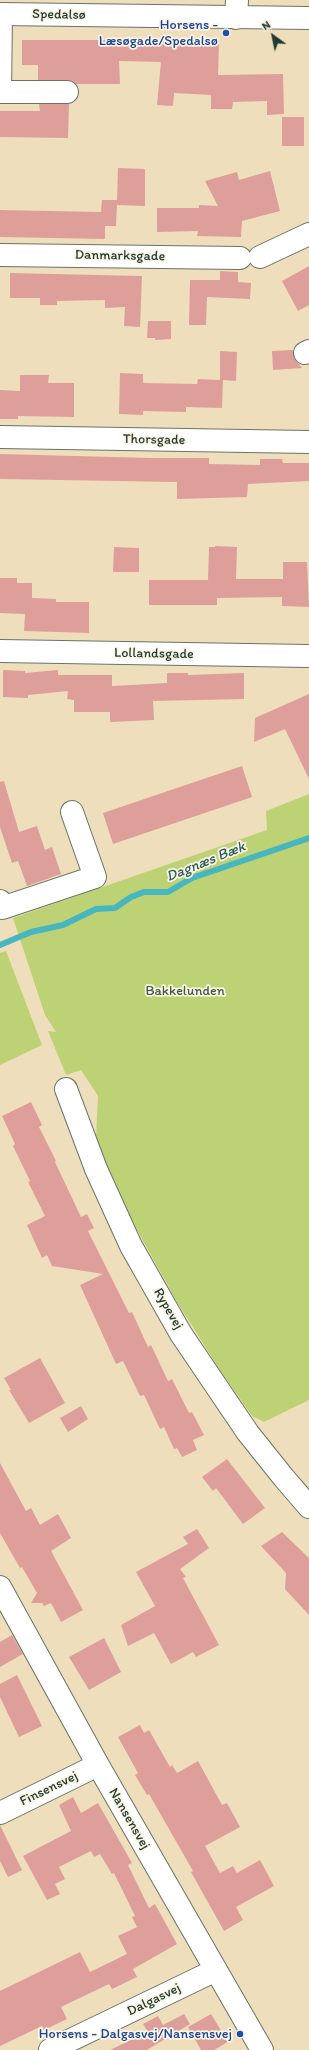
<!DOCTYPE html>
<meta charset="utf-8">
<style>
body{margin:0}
#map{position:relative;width:309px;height:2050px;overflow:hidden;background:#efdebc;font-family:Itim,sans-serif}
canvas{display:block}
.north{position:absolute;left:253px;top:16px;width:40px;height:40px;-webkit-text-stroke:3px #fcf5e5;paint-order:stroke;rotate:327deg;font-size:11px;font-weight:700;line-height:16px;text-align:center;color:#1f3d34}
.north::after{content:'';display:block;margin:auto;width:14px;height:18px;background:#1f3d34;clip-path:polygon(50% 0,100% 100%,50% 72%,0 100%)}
</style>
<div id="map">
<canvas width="309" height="2050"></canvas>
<div class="north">N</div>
</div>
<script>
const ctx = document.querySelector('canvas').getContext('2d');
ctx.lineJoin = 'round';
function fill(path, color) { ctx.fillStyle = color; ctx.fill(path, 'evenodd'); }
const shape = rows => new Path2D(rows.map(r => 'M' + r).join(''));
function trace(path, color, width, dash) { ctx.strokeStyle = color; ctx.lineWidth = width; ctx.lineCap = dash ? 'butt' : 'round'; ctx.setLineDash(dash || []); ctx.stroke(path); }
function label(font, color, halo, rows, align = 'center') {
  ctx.font = font + ' Itim,sans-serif'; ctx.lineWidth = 3.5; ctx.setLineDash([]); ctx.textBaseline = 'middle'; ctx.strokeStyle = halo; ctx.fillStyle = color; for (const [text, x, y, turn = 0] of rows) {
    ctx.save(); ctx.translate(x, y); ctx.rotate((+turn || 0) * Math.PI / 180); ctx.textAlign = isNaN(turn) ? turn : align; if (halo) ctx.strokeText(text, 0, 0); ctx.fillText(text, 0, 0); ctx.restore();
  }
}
fill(shape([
 [309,794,309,1400,264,1422,252,1416,218,1367,177,1302,121,1201,96,1138,98,1096,81,1070,66,1075,48,1031,56,1032,45,1015,13,918,267,830,266,811],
 [6,951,42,1045,0,1065,0,953]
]), '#bdd275');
trace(shape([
 [0,945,31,932,63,925,96,909,115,908,131,897,144,892,168,892,192,878,309,838]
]), '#47b6be', 6);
fill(shape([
 [22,40,166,40,166,43,219,44,218,75,283,74,284,114,267,115,267,101,233,102,232,109,211,109,211,95,174,93,173,106,157,105,161,62,119,61,120,84,76,84,67,80,38,80,38,65,22,65],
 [39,104,69,104,68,138,0,137,0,111,40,111],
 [282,117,304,117,304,146,282,146],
 [118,168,145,169,145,206,117,205,116,226,105,226,105,239,0,237,0,210,101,212,102,200,117,200],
 [270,171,280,211,242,221,241,237,197,236,198,231,157,232,157,208,199,208,199,205,218,206,205,181,237,172,239,180],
 [309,266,309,305,298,311,282,281],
 [220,271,238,272,238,282,251,283,250,299,207,297,206,325,189,325,190,280,220,280],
 [10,273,142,276,140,327,124,326,125,307,105,308,105,300,57,301,57,305,40,305,40,298,10,298],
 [148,321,171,321,171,339,155,340,155,338,147,338],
 [293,350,294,358,302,368,273,370,272,351],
 [220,351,237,352,236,381,223,380,222,408,186,407,186,412,143,411,143,415,119,414,120,373,143,374,143,383,197,384,198,379,220,380],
 [20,375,49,375,48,383,74,383,74,417,18,416,18,419,0,419,0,390,20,391],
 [0,454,151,458,209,458,209,464,260,465,260,459,282,459,283,463,309,463,309,481,248,484,247,497,177,499,177,482,0,479],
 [215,546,237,547,236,579,283,579,283,562,307,562,309,607,282,606,282,597,217,598,217,605,149,605,149,580,208,580,209,547,215,547],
 [114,547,139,548,139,572,113,572],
 [0,578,17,578,17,583,32,583,32,598,56,599,56,602,89,602,89,633,24,631,25,614,0,613],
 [3,670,25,671,25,673,58,670,58,675,112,675,112,686,167,683,167,673,188,673,188,675,244,673,244,699,153,701,154,720,110,722,110,712,74,712,74,700,67,699,68,691,28,695,28,698,3,697],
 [309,694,309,779,285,729,254,742,255,718],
 [242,766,252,797,113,844,103,813],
 [4,781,19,832,37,826,45,850,52,847,61,874,27,886,18,861,12,863,0,827,0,782],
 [31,1102,42,1125,39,1127,56,1161,55,1162,81,1217,87,1214,94,1228,88,1231,129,1313,132,1312,148,1347,151,1345,168,1381,172,1379,189,1413,192,1412,204,1435,193,1440,197,1450,182,1457,177,1448,174,1449,164,1427,160,1429,144,1395,140,1396,123,1361,116,1364,80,1285,103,1274,52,1266,47,1255,42,1258,27,1225,45,1216,28,1182,30,1181,13,1146,15,1144,2,1116],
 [40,1358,65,1403,29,1423,9,1390,11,1390,4,1378],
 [81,1406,88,1419,68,1432,60,1418],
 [227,1459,265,1508,243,1524,216,1488,213,1491,202,1477],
 [0,1463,26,1511,31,1508,40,1525,58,1514,71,1538,51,1551,83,1610,61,1622,51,1603,44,1606,42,1603,31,1603,37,1593,22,1567,20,1568,0,1533],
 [197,1529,209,1548,180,1569,186,1577,183,1578,219,1645,196,1657,193,1652,171,1664,154,1633,128,1646,121,1625,155,1606,136,1572,188,1544,183,1537],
 [282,1532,309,1558,309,1615,285,1589,286,1573,261,1546],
 [12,1635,23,1654,0,1667,0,1642],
 [104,1638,121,1672,89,1690,69,1657],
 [17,1675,42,1726,19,1737,0,1697,0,1684],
 [140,1725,144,1733,149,1730,170,1767,172,1765,177,1773,198,1761,222,1805,227,1803,240,1827,205,1846,220,1873,233,1866,237,1873,260,1860,274,1886,236,1907,243,1920,224,1931,191,1872,193,1871,149,1794,147,1795,135,1775,138,1773,118,1737],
 [73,1797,81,1813,98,1803,132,1863,128,1865,149,1908,155,1904,177,1944,133,1969,137,1977,112,1989,109,1984,61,2007,67,2019,44,2030,42,2026,0,2046,0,1991,80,1952,90,1972,127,1954,118,1936,137,1927,132,1917,135,1916,114,1873,112,1874,100,1854,94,1857,91,1851,59,1867,65,1879,55,1884,60,1894,47,1900,23,1856,71,1831,59,1805],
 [0,1825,22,1870,8,1877,0,1861],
 [184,2014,190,2024,147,2050,110,2050,148,2032,143,2024,158,2016,163,2025],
 [211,2014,228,2042,214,2050,201,2050,188,2027]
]), '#de9f9a');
const minor = shape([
 [236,18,237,0],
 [0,92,1,14],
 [0,92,67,92],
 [0,255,240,258],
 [260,257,309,234],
 [305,353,309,351],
 [0,437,309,442],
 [0,651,309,656],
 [0,901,2,908,95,877,72,812],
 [66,1089,96,1169,131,1246,181,1334,248,1433,284,1478,309,1507],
 [0,1587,98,1765,262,2050],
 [0,1813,98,1765],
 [50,2050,216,1970]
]);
const tertiary = shape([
 [0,14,309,18]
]);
trace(minor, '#687564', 24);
trace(tertiary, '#687564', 24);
trace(minor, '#fff', 22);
trace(tertiary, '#fff', 22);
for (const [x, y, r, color] of [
 [226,33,4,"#1a4fb4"],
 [240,2034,4,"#1a4fb4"]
]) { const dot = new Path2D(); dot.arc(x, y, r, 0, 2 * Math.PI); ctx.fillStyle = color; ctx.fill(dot); trace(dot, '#fcf5e5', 1.5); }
label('14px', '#1f3d34', '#fcf5e5', [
 ["Spedalsø",59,15,1],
 ["Danmarksgade",120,256,1],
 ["Thorsgade",154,440,1],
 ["Lollandsgade",154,654,1],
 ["Rypevej",168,1309,60],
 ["Finsensvej",49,1789,-26],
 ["Nansensvej",129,1819,60],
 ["Dalgasvej",154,2000,-26]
]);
label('14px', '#164399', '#fcf5e5', [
 ["Horsens -",218,25],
 ["Læsøgade/Spedalsø",218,41],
 ["Horsens - Dalgasvej/Nansensvej",232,2034]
], 'right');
label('14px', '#3f5b41', '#fcf5e5', [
 ["Bakkelunden",185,991]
]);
label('italic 15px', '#2b615d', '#fcf5e5', [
 ["Dagnæs Bæk",206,862,-22]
]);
</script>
